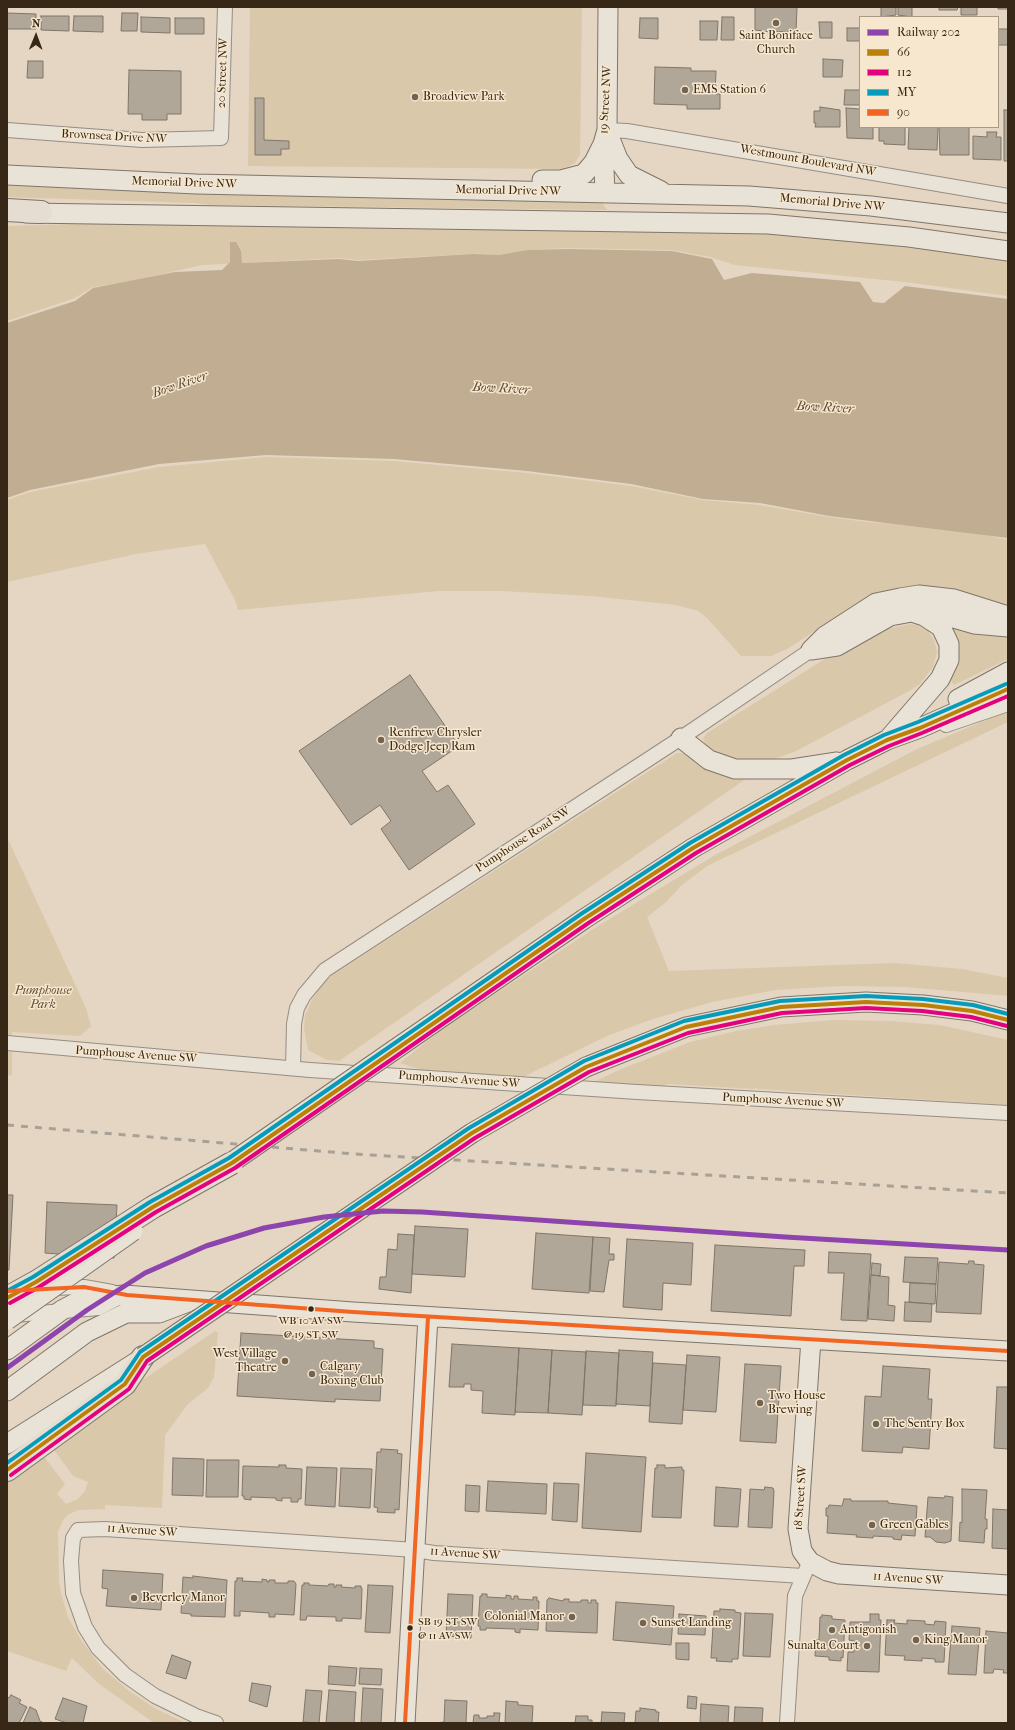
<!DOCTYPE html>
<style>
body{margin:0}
#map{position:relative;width:1015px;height:1730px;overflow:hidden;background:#e4d6c2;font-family:"IM FELL French Canon",serif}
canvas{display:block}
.frame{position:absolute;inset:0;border:8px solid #362716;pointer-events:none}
.legend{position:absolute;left:859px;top:16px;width:140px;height:112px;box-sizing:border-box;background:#f7e7ce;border:1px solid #aa9a84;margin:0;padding:5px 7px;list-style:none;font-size:12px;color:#362716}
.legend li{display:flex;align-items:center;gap:8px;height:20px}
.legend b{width:20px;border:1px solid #aa9a84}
.north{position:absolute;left:16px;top:16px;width:40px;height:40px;-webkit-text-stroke:3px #f7e7ce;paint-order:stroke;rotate:1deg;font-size:11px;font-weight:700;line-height:16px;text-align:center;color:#362716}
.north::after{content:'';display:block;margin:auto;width:14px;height:18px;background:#362716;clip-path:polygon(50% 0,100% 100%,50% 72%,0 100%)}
</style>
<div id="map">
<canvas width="1015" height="1730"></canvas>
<div class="frame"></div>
<ul class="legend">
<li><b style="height:5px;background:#8e44ad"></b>Railway 202</li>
<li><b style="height:5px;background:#bd8007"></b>66</li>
<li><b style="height:5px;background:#e5007d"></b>112</li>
<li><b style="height:5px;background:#059cbc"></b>MY</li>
<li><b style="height:5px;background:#f26522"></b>90</li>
</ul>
<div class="north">N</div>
</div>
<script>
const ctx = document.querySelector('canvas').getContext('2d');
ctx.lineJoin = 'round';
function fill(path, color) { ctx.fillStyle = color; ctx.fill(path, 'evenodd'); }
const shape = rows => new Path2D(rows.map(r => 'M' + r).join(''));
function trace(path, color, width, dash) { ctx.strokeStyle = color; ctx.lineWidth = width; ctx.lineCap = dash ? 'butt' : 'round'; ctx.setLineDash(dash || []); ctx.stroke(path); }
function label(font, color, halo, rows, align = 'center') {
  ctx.font = font + ' "IM FELL French Canon",serif'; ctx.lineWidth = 3; ctx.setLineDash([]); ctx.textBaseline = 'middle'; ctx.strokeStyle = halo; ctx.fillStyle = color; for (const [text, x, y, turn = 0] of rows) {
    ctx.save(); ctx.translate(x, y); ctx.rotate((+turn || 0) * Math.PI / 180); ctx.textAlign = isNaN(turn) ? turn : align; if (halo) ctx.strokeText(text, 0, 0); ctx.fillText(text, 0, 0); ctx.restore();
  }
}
fill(shape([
 [250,7,582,7,580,154,575,163,564,169,248,166],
 [7,181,86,188,211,194,601,201,607,210,209,205,196,203,7,197],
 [147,222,761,232,850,240,1008,260,1008,296,905,282,735,265,710,257,672,250,567,248,528,250,517,253,499,255,473,254,358,260,339,258,202,265,131,281,93,287,75,298,7,321,7,226],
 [266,457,394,461,527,473,631,486,703,500,759,505,829,517,867,522,950,527,1008,540,1008,609,926,587,905,587,883,591,864,599,787,649,771,656,741,656,707,618,698,611,676,605,592,596,501,591,438,591,238,610,236,602,205,544,136,554,7,582,7,500,30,492,159,467],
 [910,624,917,625,928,631,934,640,937,652,933,667,920,684,911,690,794,752,780,757,763,761,763,759,747,760,729,757,708,750,703,739,707,733,828,657,874,632],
 [951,628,979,635,993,636,994,633,1008,634,1008,659,954,685,950,680,956,667],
 [1008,711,1008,722,707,866,682,885,666,902,647,917,669,971,895,963,962,969,1008,978,1008,996,906,987,841,986,775,990,712,1002,653,1019,607,1036,523,1077,422,1070,400,1063,442,1029,598,926,715,855,917,749],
 [677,753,685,754,695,760,747,778,339,1061,327,1060,308,1050,304,1028,305,1016,312,1000,322,985,331,976],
 [7,837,86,1008,91,1026,80,1036,12,1032,12,1076,7,1075],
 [832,1020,890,1021,940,1025,1008,1040,1008,1105,758,1089,756,1088,753,1089,668,1084,660,1087,589,1084,619,1070,690,1042,736,1031,774,1025],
 [215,1331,218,1333,214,1377,208,1388,188,1404,165,1435,162,1508,105,1505,105,1509,79,1510,69,1514,63,1520,58,1532,59,1581,61,1593,68,1617,81,1640,102,1668,129,1691,156,1709,186,1723,154,1723,98,1683,72,1658,66,1671,7,1651,7,1481,42,1454,65,1484,57,1494,66,1504,78,1499,85,1491,88,1482,73,1476,52,1447,103,1407]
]), '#dac8ab');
fill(shape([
 [230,242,236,242,241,251,242,263,339,259,358,261,473,254,499,255,528,250,568,249,672,251,712,259,724,280,752,273,860,282,873,302,884,303,905,286,1008,299,1008,538,829,516,760,503,703,499,631,484,527,471,394,459,266,455,159,464,30,490,7,498,7,323,75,301,93,288,175,272,222,270,230,262]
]), '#c1ae92');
const building = shape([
 [755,7,797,7,796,31,770,32,755,30,755,7],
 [881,7,896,7,896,15,881,17,881,7],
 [898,7,912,7,912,17,898,15,898,7],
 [939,7,958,7,957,10,939,10,939,7],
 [961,7,977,7,977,15,961,15,961,7],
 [983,7,1008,7,1008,9,998,9,998,7,983,7],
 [7,13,36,14,36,29,7,29,7,13],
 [122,13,138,13,137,31,121,31,122,13],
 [41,16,69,16,69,31,41,30,41,16],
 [74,16,103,16,103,32,73,31,74,16],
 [141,17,170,18,170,33,141,32,141,17],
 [722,17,734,17,734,40,721,40,722,17],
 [175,18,204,18,204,34,175,34,175,18],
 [640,18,658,18,658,39,639,38,640,18],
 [700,21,718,21,717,40,700,40,700,21],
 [819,22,832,22,832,38,820,38,819,22],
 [847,28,860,28,860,41,847,41,847,28],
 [998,29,1008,29,1008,45,998,45,998,29],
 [823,59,843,60,842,77,823,77,823,59],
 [28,61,43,61,43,78,27,78,28,61],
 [655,67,691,68,691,71,716,71,715,94,720,94,720,109,687,109,687,105,654,104,655,67],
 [129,70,181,71,181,114,167,114,167,120,142,120,142,114,128,114,129,70],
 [845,90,860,90,860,105,844,105,845,90],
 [255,98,264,98,264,140,289,141,289,149,281,149,281,155,255,155,255,98],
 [820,107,840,110,840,127,815,127,816,123,814,123,814,111,820,111,820,107],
 [846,108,860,109,860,127,873,127,873,139,847,138,846,108],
 [1004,110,1008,110,1008,161,1004,161,1004,110],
 [879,127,905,127,905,145,884,144,884,141,879,141,879,127],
 [909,127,938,127,937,150,908,149,909,127],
 [939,127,969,127,969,155,940,155,939,127],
 [987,132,997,132,996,137,1001,137,1001,160,973,159,973,136,987,137,987,132],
 [410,675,459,746,422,771,437,792,448,785,475,824,409,870,381,829,391,821,380,805,351,825,299,751,410,675],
 [7,1195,13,1195,9,1270,7,1270,7,1195],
 [47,1202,117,1205,114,1258,45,1253,47,1202],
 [415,1226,468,1229,465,1277,412,1274,415,1226],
 [536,1233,593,1237,589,1293,532,1289,536,1233],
 [398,1234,414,1235,411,1293,379,1289,380,1277,386,1277,388,1249,397,1250,398,1234],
 [593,1237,610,1238,609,1254,614,1254,614,1260,609,1260,604,1292,590,1291,593,1237],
 [627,1239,693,1243,691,1285,663,1283,662,1310,623,1307,627,1239],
 [715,1245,805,1250,804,1266,794,1266,791,1316,711,1311,715,1245],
 [829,1252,871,1254,867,1321,841,1320,844,1273,828,1273,829,1252],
 [905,1257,938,1258,936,1284,903,1282,905,1257],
 [969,1261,974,1261,974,1264,984,1265,981,1314,936,1312,939,1262,968,1264,969,1261],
 [872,1263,881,1264,880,1276,871,1275,872,1263],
 [871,1275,889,1277,888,1305,895,1306,894,1321,868,1319,871,1275],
 [910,1283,936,1284,935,1304,909,1302,910,1283],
 [905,1302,932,1304,931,1322,904,1321,905,1302],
 [241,1333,374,1341,374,1348,383,1349,380,1401,335,1399,335,1402,237,1396,241,1333],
 [452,1344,519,1348,515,1415,482,1413,483,1391,471,1390,471,1384,464,1384,464,1387,449,1387,452,1344],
 [519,1348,552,1350,548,1413,515,1412,519,1348],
 [552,1350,586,1352,582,1415,548,1413,552,1350],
 [619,1350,653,1352,650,1406,616,1404,619,1350],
 [586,1351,619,1353,616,1406,583,1405,586,1351],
 [687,1355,720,1357,716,1412,683,1410,687,1355],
 [653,1363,686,1365,682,1424,649,1422,653,1363],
 [745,1364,781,1366,776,1443,740,1441,745,1364],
 [883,1366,930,1369,928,1399,932,1399,929,1449,903,1447,902,1453,862,1451,865,1396,881,1397,883,1366],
 [997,1387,1008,1387,1008,1449,994,1448,997,1387],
 [381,1449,398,1450,397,1453,402,1454,399,1510,395,1509,395,1513,377,1512,378,1508,374,1507,377,1452,381,1452,381,1449],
 [586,1453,646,1457,641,1532,582,1528,586,1453],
 [173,1458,204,1459,203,1496,172,1495,173,1458],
 [207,1460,239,1460,238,1497,206,1497,207,1460],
 [279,1465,286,1465,286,1468,302,1469,301,1499,298,1499,298,1502,291,1502,291,1498,282,1498,282,1501,276,1500,276,1498,251,1497,251,1500,244,1499,244,1496,242,1496,243,1466,279,1467,279,1465],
 [657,1465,665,1465,665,1468,682,1467,682,1470,684,1470,681,1518,652,1517,655,1468,657,1468,657,1465],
 [307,1467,337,1468,335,1507,305,1505,307,1467],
 [341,1468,372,1469,370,1508,339,1506,341,1468],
 [488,1481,547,1484,546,1514,486,1511,488,1481],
 [554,1483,579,1484,577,1522,552,1520,554,1483],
 [466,1485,480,1486,479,1512,465,1511,466,1485],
 [716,1487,741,1489,738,1527,714,1526,716,1487],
 [765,1487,773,1488,774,1491,772,1528,748,1527,750,1489,764,1490,765,1487],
 [962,1489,987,1490,985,1519,987,1519,987,1529,985,1529,984,1543,959,1541,960,1522,962,1523,962,1489],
 [945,1496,953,1497,951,1541,945,1543,936,1542,930,1537,925,1537,928,1497,944,1498,945,1496],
 [844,1499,851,1499,851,1501,888,1501,888,1503,917,1506,915,1536,902,1535,901,1540,893,1539,893,1537,873,1536,873,1538,856,1537,857,1535,827,1533,828,1516,826,1516,826,1508,828,1508,829,1505,842,1506,844,1499],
 [993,1509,1008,1510,1008,1549,992,1548,993,1509],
 [103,1570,163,1574,161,1610,106,1606,108,1589,102,1588,103,1570],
 [193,1576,227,1580,225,1617,191,1616,191,1614,181,1613,183,1577,193,1578,193,1576],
 [237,1578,243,1578,242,1581,262,1582,262,1579,267,1580,267,1582,269,1582,269,1580,275,1580,275,1583,288,1583,288,1581,294,1581,296,1584,294,1615,275,1614,275,1617,269,1617,269,1613,240,1611,240,1616,234,1616,235,1581,237,1581,237,1578],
 [304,1583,309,1583,309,1585,328,1586,329,1584,334,1584,334,1587,336,1587,336,1585,342,1585,341,1587,355,1588,355,1586,361,1586,361,1588,362,1588,361,1619,342,1618,342,1621,336,1621,336,1617,307,1616,306,1620,300,1620,302,1585,304,1585,304,1583],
 [368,1585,393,1586,390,1633,365,1632,368,1585],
 [448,1594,473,1595,471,1638,446,1636,448,1594],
 [482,1594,487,1594,487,1597,506,1598,506,1595,511,1596,511,1599,514,1599,514,1596,518,1596,518,1599,533,1600,533,1597,537,1597,537,1601,539,1601,538,1630,520,1629,520,1633,515,1632,515,1629,486,1628,486,1630,480,1630,480,1626,478,1626,480,1596,482,1596,482,1594],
 [549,1598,563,1601,564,1599,569,1599,569,1602,581,1602,581,1600,588,1600,588,1603,591,1603,591,1600,596,1600,596,1603,598,1603,597,1633,546,1631,547,1600,549,1598],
 [616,1602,674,1606,671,1645,613,1640,616,1602],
 [720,1609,735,1610,735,1612,741,1613,738,1659,732,1659,732,1662,716,1661,717,1658,711,1658,714,1611,720,1611,720,1609],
 [745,1613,773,1614,770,1657,743,1656,745,1613],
 [679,1614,706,1616,705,1635,678,1634,679,1614],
 [870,1614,879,1614,879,1620,881,1620,879,1672,847,1671,848,1652,854,1652,854,1641,849,1640,850,1622,870,1622,870,1614],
 [822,1615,832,1616,832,1619,845,1620,843,1658,841,1657,841,1661,829,1660,829,1657,815,1656,816,1640,819,1640,820,1617,822,1617,822,1615],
 [887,1620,895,1620,894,1623,907,1624,907,1620,925,1621,925,1624,934,1625,935,1621,946,1622,944,1662,935,1662,935,1659,922,1658,922,1661,904,1660,905,1656,885,1655,887,1620],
 [952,1626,980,1628,976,1675,948,1674,952,1626],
 [986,1631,1008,1633,1008,1673,1003,1673,1004,1670,994,1669,993,1673,984,1673,986,1631],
 [676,1643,689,1643,689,1660,676,1659,676,1643],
 [172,1655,191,1662,186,1679,166,1673,172,1655],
 [329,1666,357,1668,355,1686,328,1684,329,1666],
 [360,1668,382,1669,381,1685,359,1684,360,1668],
 [252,1683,271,1686,267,1707,249,1701,252,1683],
 [363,1688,383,1689,381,1723,361,1723,363,1688],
 [306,1690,322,1691,319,1723,303,1722,306,1690],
 [329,1690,356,1692,354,1723,326,1723,329,1690],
 [11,1695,21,1700,19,1703,27,1707,19,1723,7,1723,7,1697,9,1698,11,1695],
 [688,1696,697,1697,696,1709,687,1708,688,1696],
 [63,1698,87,1706,83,1723,67,1723,55,1719,63,1698],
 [445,1700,467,1701,466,1723,437,1723,444,1722,445,1700],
 [506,1701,518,1702,518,1705,533,1706,532,1723,505,1723,506,1701],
 [701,1704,729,1706,728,1723,700,1723,701,1704],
 [30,1707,36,1710,40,1721,44,1723,23,1723,30,1707],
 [735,1707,763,1708,762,1723,734,1723,735,1707],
 [640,1708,656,1710,656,1712,659,1712,658,1723,635,1723,636,1711,640,1711,640,1708],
 [602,1712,625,1713,624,1723,601,1723,602,1712],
 [494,1713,500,1713,499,1723,473,1723,474,1715,479,1715,479,1718,487,1718,487,1716,494,1716,494,1713],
 [576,1716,588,1716,588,1720,592,1720,592,1723,575,1723,576,1716]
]);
fill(building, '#b1a799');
trace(building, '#7f7569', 1);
const street = shape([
 [7,130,142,140,221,138,225,7],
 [607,130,627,131,1008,196],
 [946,725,1008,704],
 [7,1043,310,1070,637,1092,1008,1113],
 [293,1068,294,1024,297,1008,304,995,325,970,681,738,811,650],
 [51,1288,84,1287,112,1292],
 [15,1315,99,1308,116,1299],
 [216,1723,196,1716,155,1696,125,1675,98,1648,85,1627,73,1593,71,1561,73,1538,78,1530,105,1529,415,1550,434,1553,803,1576],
 [787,1723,795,1596,807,1568]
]);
const secondary = shape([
 [607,131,618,159,629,175,661,191],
 [7,175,196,184,749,196,871,206,1008,223],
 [542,180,561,180,584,174,594,162,603,144],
 [605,193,603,144,607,130,608,7],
 [26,213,768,224,909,237,1008,251],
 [923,613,943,615,974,624,1008,627],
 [811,650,837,646,890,616,912,612,924,616,941,627,949,644,949,660,940,679,890,737],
 [811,650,825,636,876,603,900,598,919,595,954,599,1008,616],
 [958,699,1008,672],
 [681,738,709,760,735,769,792,769,837,762],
 [394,1050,584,919,693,848,847,760,887,740,920,728,1008,689],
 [586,1067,686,1027,781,1007,866,1002,923,1005,972,1011,1008,1020],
 [811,1339,798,1529,802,1551,810,1562,827,1571,839,1574,1008,1585],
 [7,1350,62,1310,81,1300,124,1295,353,1312,1008,1351],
 [7,1391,87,1332,126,1313,159,1313,188,1302],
 [7,1444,141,1359],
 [405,1723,428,1317]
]);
const highway = shape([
 [7,210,41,212],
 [7,1470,125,1384,143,1357]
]);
trace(street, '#978d81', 16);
trace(secondary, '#7f7569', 21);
trace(highway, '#7f7569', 24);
trace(street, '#e9e2d7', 14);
trace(secondary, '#e9e2d7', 19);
trace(highway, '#e5ddd1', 22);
trace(shape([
 [7,1125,355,1154,1008,1193]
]), '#a8a198', 3, [7, 7]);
const secondaryBridge = shape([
 [219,1171,394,1050],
 [7,1320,133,1231],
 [143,1357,472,1133,586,1067]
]);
const highwayBridge = shape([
 [7,1298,36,1282,153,1207,232,1163]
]);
trace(secondaryBridge, '#7f7569', 21, []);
trace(highwayBridge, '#7f7569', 24, []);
trace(secondaryBridge, '#e9e2d7', 19);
trace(highwayBridge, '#e5ddd1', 22);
trace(shape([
 [7,1298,36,1282,153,1207,232,1163,584,919,693,848,847,760,887,740,920,728,1008,689],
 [7,1470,125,1384,143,1357,472,1133,586,1067,686,1027,781,1007,866,1002,923,1005,972,1011,1008,1020]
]), '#bd8007', 4);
trace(shape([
 [10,1303,39,1287,156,1212,235,1168,587,924,696,853,850,765,889,746,922,733,1008,696],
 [11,1475,129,1389,147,1361,475,1138,589,1072,688,1033,782,1013,866,1008,922,1011,971,1017,1007,1026]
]), '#e5007d', 4);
trace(shape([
 [7,1291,33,1277,150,1202,229,1158,581,914,690,843,844,755,884,735,918,722,1006,684],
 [7,1463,121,1380,140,1352,469,1128,584,1061,684,1021,780,1001,866,996,923,999,973,1005,1008,1014]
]), '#059cbc', 4);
trace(shape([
 [7,1291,84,1287,127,1295,353,1312,1008,1351],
 [405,1723,428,1317]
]), '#f26522', 4);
trace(shape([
 [7,1368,87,1310,145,1273,206,1246,264,1228,324,1217,383,1211,422,1212,785,1237,1008,1250]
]), '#8e44ad', 5);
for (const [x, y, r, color] of [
 [776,23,4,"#736452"],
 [685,90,4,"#736452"],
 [415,97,4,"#736452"],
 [381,740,4,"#736452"],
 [311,1309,3.5,"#362716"],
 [285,1361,4,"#736452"],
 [312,1374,4,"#736452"],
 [760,1403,4,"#736452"],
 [876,1424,4,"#736452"],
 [872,1525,4,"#736452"],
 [134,1598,4,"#736452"],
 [572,1617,4,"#736452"],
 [643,1623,4,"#736452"],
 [410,1628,3.5,"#362716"],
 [832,1630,4,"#736452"],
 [916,1640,4,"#736452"],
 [867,1646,4,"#736452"]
]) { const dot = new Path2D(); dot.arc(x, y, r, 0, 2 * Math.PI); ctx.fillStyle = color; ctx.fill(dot); trace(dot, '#f7e7ce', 1.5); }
label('11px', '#362716', '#f7e7ce', [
 ["WB 10 AV SW",311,1321],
 ["@ 19 ST SW",311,1335],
 ["SB 19 ST SW",418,1622,"left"],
 ["@ 11 AV SW",418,1636,"left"]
]);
label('12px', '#362716', '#f7e7ce', [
 ["Saint Boniface",776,36,"center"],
 ["Church",776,50,"center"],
 ["EMS Station 6",693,90],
 ["Broadview Park",423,97],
 ["Renfrew Chrysler",389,733],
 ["Dodge Jeep Ram",389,747],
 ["West Village",277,1354,"right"],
 ["Theatre",277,1368,"right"],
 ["Calgary",320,1367],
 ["Boxing Club",320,1381],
 ["Two House",768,1396],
 ["Brewing",768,1410],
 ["The Sentry Box",884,1424],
 ["Green Gables",880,1525],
 ["Beverley Manor",142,1598],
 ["Colonial Manor",564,1617,"right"],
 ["Sunset Landing",651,1623],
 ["Antigonish",840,1630],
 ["King Manor",924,1640],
 ["Sunalta Court",859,1646,"right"]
], 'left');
label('12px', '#362716', '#f7e7ce', [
 ["20 Street NW",223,73,-88],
 ["19 Street NW",606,100,-87],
 ["Brownsea Drive NW",114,137,3],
 ["Westmount Boulevard NW",808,161,10],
 ["Memorial Drive NW",184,183,2],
 ["Memorial Drive NW",508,191,1],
 ["Memorial Drive NW",832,203,5],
 ["Pumphouse Road SW",523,840,-33],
 ["Pumphouse Avenue SW",136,1055,4],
 ["Pumphouse Avenue SW",459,1080,4],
 ["Pumphouse Avenue SW",783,1101,3],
 ["18 Street SW",801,1498,-86],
 ["11 Avenue SW",142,1531,4],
 ["11 Avenue SW",465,1554,4],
 ["11 Avenue SW",908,1579,4]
]);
label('italic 12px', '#5d4c37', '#f7e7ce', [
 ["Pumphouse",43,991],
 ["Park",43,1005]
]);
label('italic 13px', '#5b4a35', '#f7e7ce', [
 ["Bow River",180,385,-19],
 ["Bow River",501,389,3],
 ["Bow River",825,408,3]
]);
</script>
